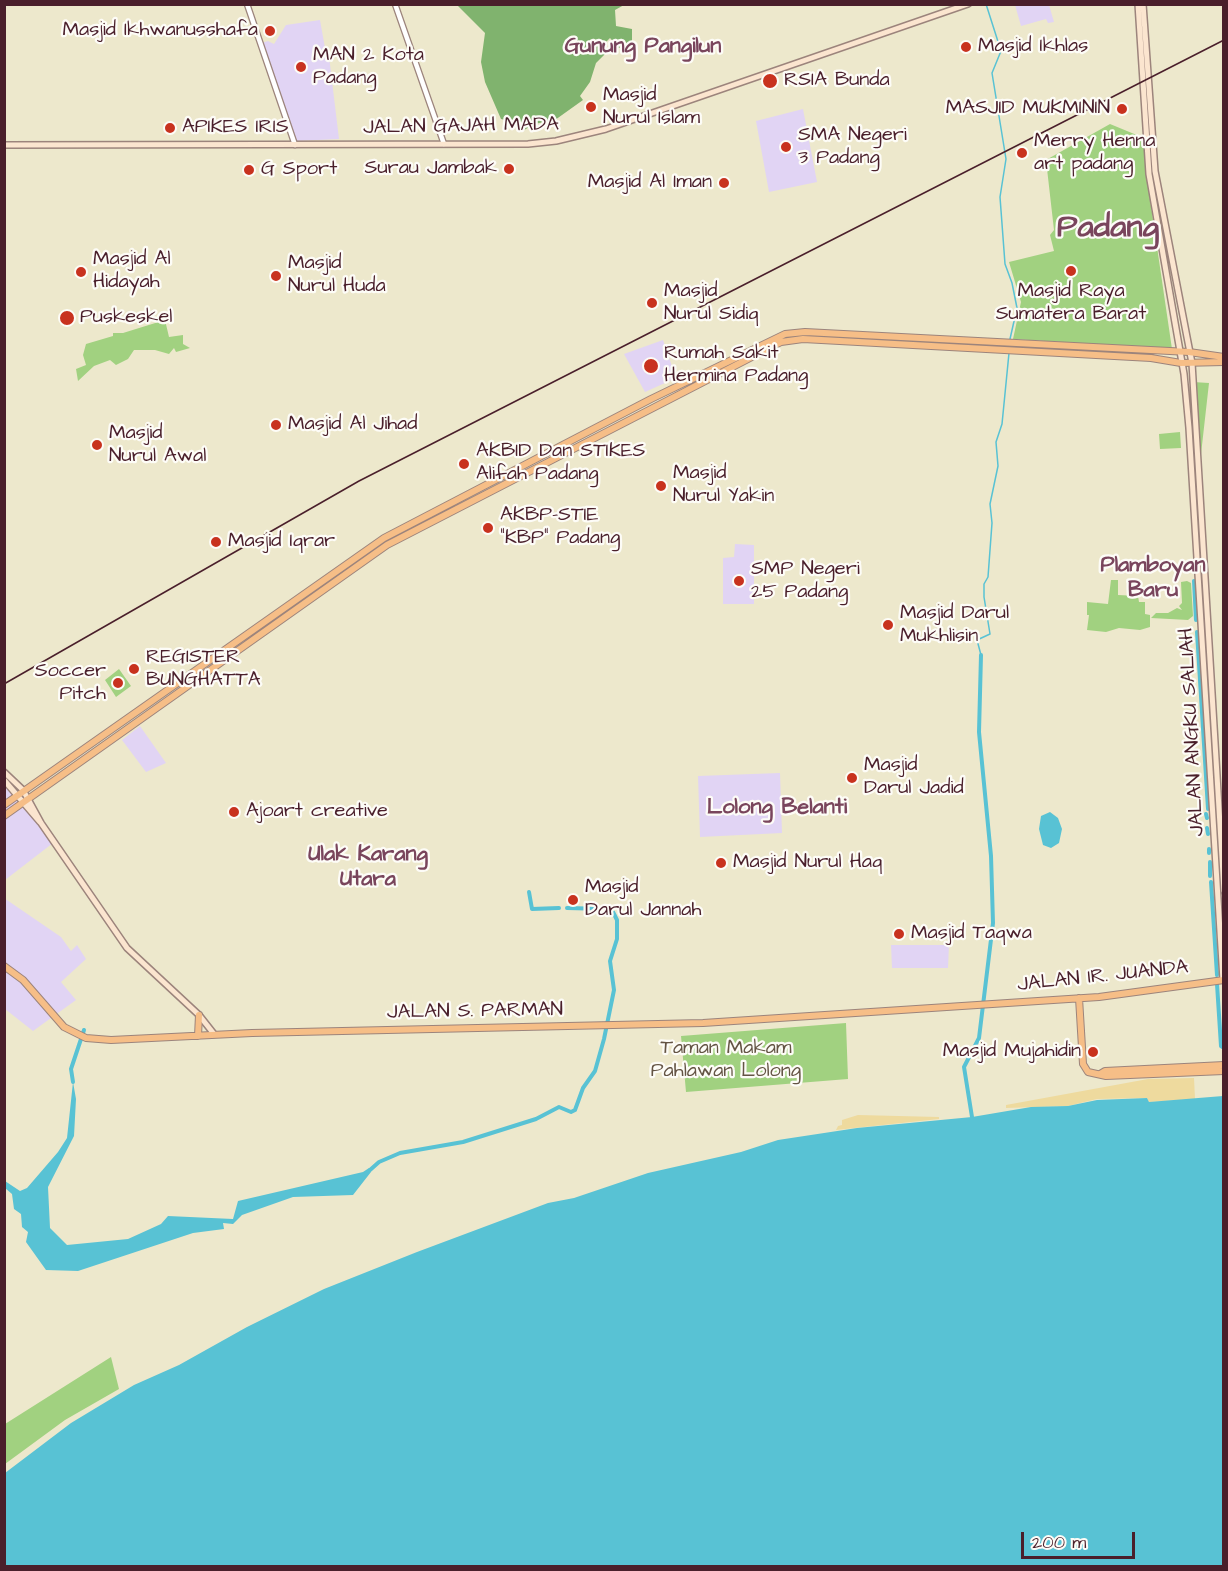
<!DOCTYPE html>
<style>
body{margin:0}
#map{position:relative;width:1228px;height:1571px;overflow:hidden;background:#ede8cc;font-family:"Architects Daughter",sans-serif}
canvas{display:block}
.frame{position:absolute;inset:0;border:6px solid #4a1f2b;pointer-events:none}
.scale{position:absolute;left:1021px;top:1532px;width:114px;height:27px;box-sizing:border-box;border:3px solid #4a1f2b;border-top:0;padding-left:8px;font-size:18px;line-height:21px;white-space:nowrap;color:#4a1f2b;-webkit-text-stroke:4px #fdfcf7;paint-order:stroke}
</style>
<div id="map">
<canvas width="1228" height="1571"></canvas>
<div class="frame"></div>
<div class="scale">200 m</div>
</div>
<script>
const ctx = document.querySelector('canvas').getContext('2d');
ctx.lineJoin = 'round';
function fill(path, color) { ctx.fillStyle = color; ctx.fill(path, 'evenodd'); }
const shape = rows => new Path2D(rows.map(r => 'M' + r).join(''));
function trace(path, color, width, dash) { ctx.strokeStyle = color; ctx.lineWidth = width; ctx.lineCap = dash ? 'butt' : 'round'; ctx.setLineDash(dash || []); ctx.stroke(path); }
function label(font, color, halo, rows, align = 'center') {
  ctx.font = font + ' "Architects Daughter",sans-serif'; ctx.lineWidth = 4.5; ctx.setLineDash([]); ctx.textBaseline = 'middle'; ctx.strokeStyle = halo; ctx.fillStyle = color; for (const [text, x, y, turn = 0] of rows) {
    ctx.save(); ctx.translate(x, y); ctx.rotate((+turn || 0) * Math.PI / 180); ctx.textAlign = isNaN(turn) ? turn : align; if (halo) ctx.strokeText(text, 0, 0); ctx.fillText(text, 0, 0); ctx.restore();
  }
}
fill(shape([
 [1015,5,1049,5,1054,22,1048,23,1046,19,1021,26],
 [320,20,325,48,328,48,339,139,296,141,262,43,268,41,274,44,286,25],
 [803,109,817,182,769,192,756,121],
 [663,340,676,378,645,392,624,354],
 [735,544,754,545,754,604,723,604,723,558,734,557],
 [140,726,166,763,146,772,122,740],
 [780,773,782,833,700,837,698,776],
 [5,779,53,843,5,880],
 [4,898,61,937,71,951,77,945,86,959,61,982,76,1000,33,1031,5,1009],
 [891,945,949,945,948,968,892,968]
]), '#e1d4f4');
fill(shape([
 [1110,124,1144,138,1146,172,1172,349,1013,339,1021,302,1009,262,1054,251,1050,235,1054,230,1046,160],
 [165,320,169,337,183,335,183,344,190,348,176,352,174,348,169,354,155,350,134,350,128,359,116,365,110,360,94,366,78,381,76,369,86,365,83,355,86,344,113,336,113,333,123,333],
 [1193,382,1209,383,1200,463],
 [1180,432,1181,448,1160,449,1159,434],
 [1111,580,1118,580,1118,595,1138,596,1139,602,1145,602,1145,614,1150,615,1150,627,1140,630,1119,628,1106,632,1087,630,1089,615,1087,615,1087,602,1108,604],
 [1187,581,1191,583,1193,616,1188,620,1151,618,1156,613,1168,613,1177,608,1182,610,1179,606,1182,603,1181,582],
 [119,669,131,686,116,697,105,680],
 [846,1023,848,1079,686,1092,681,1036],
 [111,1357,119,1389,65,1420,5,1464,5,1424]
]), '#a1d180');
fill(shape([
 [457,5,624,5,615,10,616,26,632,29,632,45,619,48,610,38,602,46,606,53,596,63,590,82,580,96,583,100,555,120,534,124,521,132,513,122,501,119,485,82,481,62,485,33]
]), '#80b36e');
fill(shape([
 [1194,1078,1195,1099,1149,1102,1147,1098,1097,1099,1068,1106,1006,1108,1006,1105,1148,1079],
 [858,1115,939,1117,939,1119,836,1130,838,1126,842,1125,842,1120]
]), '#eeda9e');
fill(shape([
 [1050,812,1058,818,1062,829,1059,843,1051,848,1043,845,1039,829,1041,816],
 [73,1082,76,1099,74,1136,48,1187,50,1228,67,1245,128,1239,161,1224,168,1216,233,1219,238,1201,363,1172,369,1168,371,1172,353,1195,293,1197,242,1215,233,1224,223,1223,224,1229,193,1233,78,1271,46,1270,26,1242,28,1232,22,1227,21,1214,14,1209,12,1194,5,1188,5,1181,20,1191,27,1188,58,1152,67,1138],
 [1223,1096,1223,1566,5,1566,5,1473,71,1423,134,1385,179,1365,247,1327,324,1289,417,1252,548,1203,574,1198,648,1173,741,1152,778,1140,857,1128,972,1117,1031,1107,1068,1106,1097,1100,1147,1098,1149,1102]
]), '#58c2d4');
trace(shape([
 [986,4,1001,51,992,73,1006,159,1000,197,1005,264,1012,283,1017,308,1010,339],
 [981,655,977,640,990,634,984,597,984,584,988,577,992,523,990,504,998,466,996,442,1002,424,1009,353]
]), '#58c2d4', 1.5);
trace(shape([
 [1194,581,1196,620],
 [1197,632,1208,809],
 [1206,814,1207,818],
 [1207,828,1208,834],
 [1209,849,1209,853],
 [1210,862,1210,876],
 [1211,882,1217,975],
 [529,892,532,909,559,908],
 [1217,984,1221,1046,1224,1048],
 [73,1082,71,1069,84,1030],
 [972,1117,964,1067,979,1038,993,923,991,856,979,732,981,655],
 [370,1170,379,1162,400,1153,463,1142,536,1119,559,1107,571,1112,575,1110,583,1088,595,1071,604,1039,614,990,610,961,617,939,617,920,613,912,607,909,567,908]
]), '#58c2d4', 4);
const tertiary = shape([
 [247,4,295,145],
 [395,4,444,144]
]);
const secondary = shape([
 [1138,4,1149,174,1184,374,1189,428,1223,980],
 [1143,4,1155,171,1192,363,1224,891],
 [4,145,528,144,556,141,606,129,968,4],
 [4,772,23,790,41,823,127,948,199,1015,214,1034],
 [4,780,40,822]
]);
const primary = shape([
 [4,805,384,538,651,399,785,334,805,332,1189,352,1224,357],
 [4,816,387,545,781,342,803,339,1151,358,1181,363,1224,362],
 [4,966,23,980,64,1027,86,1038,111,1040,252,1033,703,1023,1099,997,1224,980],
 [1079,998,1083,1064,1088,1072,1106,1076,1224,1071],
 [198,1036,199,1015],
 [1100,1074,1105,1071,1224,1065]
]);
trace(tertiary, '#9c847c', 7);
trace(secondary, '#9c847c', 8);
trace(primary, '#9c847c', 8);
trace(tertiary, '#fff', 4.5);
trace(secondary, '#fbe5cf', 5);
trace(primary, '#f6be87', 6);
trace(shape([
 [4,684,359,481,1224,40]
]), '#4a1f2b', 1.5);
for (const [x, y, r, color] of [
 [270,31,6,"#c8321e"],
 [966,47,6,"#c8321e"],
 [301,67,6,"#c8321e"],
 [770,81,8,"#c8321e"],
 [591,107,6,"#c8321e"],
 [1122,109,6,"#c8321e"],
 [170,128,6,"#c8321e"],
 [786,147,6,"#c8321e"],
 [1022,153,6,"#c8321e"],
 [509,169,6,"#c8321e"],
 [249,170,6,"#c8321e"],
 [724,183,6,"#c8321e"],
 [1071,271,6,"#c8321e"],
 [81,272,6,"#c8321e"],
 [276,276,6,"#c8321e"],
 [652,303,6,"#c8321e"],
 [67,318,8,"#c8321e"],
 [651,366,8,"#c8321e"],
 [276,425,6,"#c8321e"],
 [97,445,6,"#c8321e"],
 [464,464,6,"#c8321e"],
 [661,486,6,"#c8321e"],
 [488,528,6,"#c8321e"],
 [216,542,6,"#c8321e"],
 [739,581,6,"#c8321e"],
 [888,625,6,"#c8321e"],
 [134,669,6,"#c8321e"],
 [118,683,6,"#c8321e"],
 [852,778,6,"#c8321e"],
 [234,812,6,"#c8321e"],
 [721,863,6,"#c8321e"],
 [573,900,6,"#c8321e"],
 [899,934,6,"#c8321e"],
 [1093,1052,6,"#c8321e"]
]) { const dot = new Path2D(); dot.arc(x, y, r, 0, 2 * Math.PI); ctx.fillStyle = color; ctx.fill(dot); trace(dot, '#fdfcf7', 2); }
label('20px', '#4a1f2b', '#fdfcf7', [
 ["Masjid Ikhwanusshafa",258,31,"right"],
 ["Masjid Ikhlas",978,47],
 ["MAN 2 Kota",313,56],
 ["Padang",313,79],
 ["RSIA Bunda",784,81],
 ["Masjid",603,96],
 ["Nurul Islam",603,119],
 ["MASJID MUKMININ",1110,109,"right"],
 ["APIKES IRIS",182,128],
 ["SMA Negeri",798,136],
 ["3 Padang",798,159],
 ["Merry Henna",1034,142],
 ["art padang",1034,165],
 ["Surau Jambak",497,169,"right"],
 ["G Sport",261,170],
 ["Masjid Al Iman",712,183,"right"],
 ["Masjid Al",93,260],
 ["Hidayah",93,283],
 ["Masjid",288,264],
 ["Nurul Huda",288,287],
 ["Masjid",664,292],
 ["Nurul Sidiq",664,315],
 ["Masjid Raya",1071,292,"center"],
 ["Sumatera Barat",1071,315,"center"],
 ["Puskeskel",80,318],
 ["Rumah Sakit",664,354],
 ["Hermina Padang",664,377],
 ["Masjid Al Jihad",288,425],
 ["Masjid",109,434],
 ["Nurul Awal",109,457],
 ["AKBID Dan STIKES",476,452],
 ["Alifah Padang",476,475],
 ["Masjid",673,474],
 ["Nurul Yakin",673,497],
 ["AKBP-STIE",500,516],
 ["\"KBP\" Padang",500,539],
 ["Masjid Iqrar",228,542],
 ["SMP Negeri",751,570],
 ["25 Padang",751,593],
 ["Masjid Darul",900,614],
 ["Mukhlisin",900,637],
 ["REGISTER",146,658],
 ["BUNGHATTA",146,681],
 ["Soccer",106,672,"right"],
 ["Pitch",106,695,"right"],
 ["Masjid",864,766],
 ["Darul Jadid",864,789],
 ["Ajoart creative",246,812],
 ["Masjid Nurul Haq",733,863],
 ["Masjid",585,888],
 ["Darul Jannah",585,911],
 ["Masjid Taqwa",911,934],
 ["Masjid Mujahidin",1081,1052,"right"]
], 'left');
label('20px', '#4a1f2b', '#fdfcf7', [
 ["JALAN GAJAH MADA",461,127,-1],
 ["JALAN ANGKU SALIAH",1193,732,-93],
 ["JALAN IR. JUANDA",1103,977,-6],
 ["JALAN S. PARMAN",475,1012,-1]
]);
label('20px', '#645444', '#fdfcf7', [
 ["Taman Makam",726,1049],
 ["Pahlawan Lolong",726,1072]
]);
label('bold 22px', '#79455c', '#fdfcf7', [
 ["Gunung Pangilun",643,47],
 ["Plamboyan",1153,566],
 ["Baru",1153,591],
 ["Lolong Belanti",777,808],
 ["Ulak Karang",368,855],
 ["Utara",368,880]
]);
label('bold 32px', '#79455c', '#fdfcf7', [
 ["Padang",1108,229]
]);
</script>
